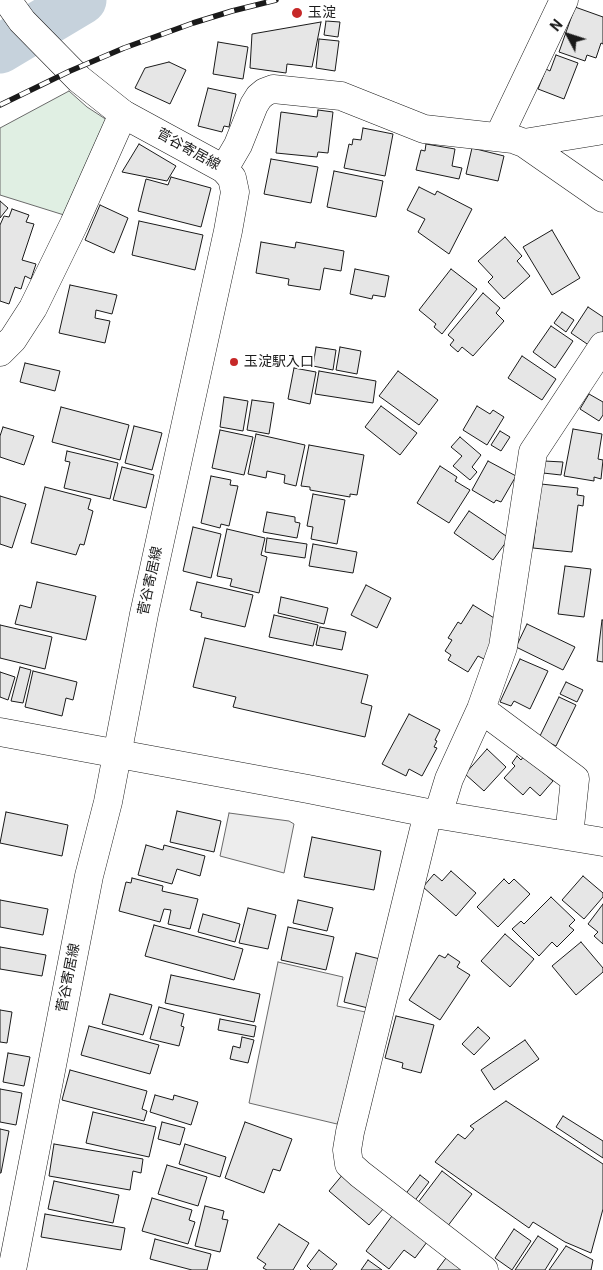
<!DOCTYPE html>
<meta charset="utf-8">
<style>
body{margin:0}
#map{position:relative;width:603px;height:1270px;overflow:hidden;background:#fff;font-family:Roboto,sans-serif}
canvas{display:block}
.north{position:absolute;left:543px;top:10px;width:50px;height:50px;-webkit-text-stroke:4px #fff;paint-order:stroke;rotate:310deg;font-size:14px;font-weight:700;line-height:20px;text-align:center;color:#1a1a1a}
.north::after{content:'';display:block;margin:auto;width:18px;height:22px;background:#1a1a1a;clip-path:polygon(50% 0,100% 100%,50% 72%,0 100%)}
</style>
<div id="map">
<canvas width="603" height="1270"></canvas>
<div class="north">N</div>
</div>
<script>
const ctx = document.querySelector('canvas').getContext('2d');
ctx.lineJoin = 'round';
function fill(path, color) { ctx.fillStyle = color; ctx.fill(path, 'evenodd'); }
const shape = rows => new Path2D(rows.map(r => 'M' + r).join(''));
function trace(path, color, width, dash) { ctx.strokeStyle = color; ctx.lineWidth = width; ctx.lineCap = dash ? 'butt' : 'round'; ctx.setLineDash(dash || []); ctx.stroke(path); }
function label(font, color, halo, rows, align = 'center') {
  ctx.font = font + ' Roboto,"Noto Sans JP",sans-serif'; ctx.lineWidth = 4; ctx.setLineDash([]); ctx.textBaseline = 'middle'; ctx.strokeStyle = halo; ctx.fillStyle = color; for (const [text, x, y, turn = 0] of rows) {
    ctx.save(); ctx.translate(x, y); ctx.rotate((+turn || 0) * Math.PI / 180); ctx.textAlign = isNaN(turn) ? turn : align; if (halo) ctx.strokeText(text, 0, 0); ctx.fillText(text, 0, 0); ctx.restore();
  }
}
const green = shape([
 [69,91,87,107,107,120,64,215,0,195,0,128,69,91]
]);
fill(green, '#e0efe3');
trace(green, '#6a6a6a', 1);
const parking = shape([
 [229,813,289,821,294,824,284,873,220,856,229,813],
 [278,962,343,977,337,1006,370,1013,346,1104,337,1124,249,1103,278,962]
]);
fill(parking, '#ededed');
trace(parking, '#6a6a6a', 1);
trace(shape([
 [0,49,82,0]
]), '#c6d2dc', 49);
const building = shape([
 [575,7,603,17,603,44,601,43,596,58,587,55,585,61,559,52,575,7],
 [326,21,340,22,338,37,324,35,326,21],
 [321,22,312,67,287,64,286,73,250,68,252,34,321,22],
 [319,39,339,41,335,71,316,68,319,39],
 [218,42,248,47,243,79,213,74,218,42],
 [556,55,578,63,564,99,538,89,546,69,550,71,556,55],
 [169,62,186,70,170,104,135,88,145,68,169,62],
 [208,88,236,94,229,127,224,126,222,132,198,126,208,88],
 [318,110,333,112,328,153,318,152,317,157,276,153,281,112,317,117,318,110],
 [363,128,393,134,385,176,344,168,349,144,352,145,353,139,361,140,363,128],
 [139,144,176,166,167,181,122,172,139,144],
 [426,144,455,149,452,166,462,168,459,179,416,170,421,150,425,151,426,144],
 [472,148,504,156,498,181,466,174,472,148],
 [271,159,318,167,311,203,264,194,271,159],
 [334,171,383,181,376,217,327,207,334,171],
 [171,177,211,188,201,227,138,211,146,179,168,185,171,177],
 [419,187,435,195,437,191,472,209,449,254,418,232,425,219,407,210,419,187],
 [0,201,8,208,0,218,0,201],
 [100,205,128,218,114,253,85,240,100,205],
 [12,209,29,215,26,222,34,224,22,260,36,264,31,279,25,276,21,289,15,287,9,304,0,301,0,225,4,216,9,217,12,209],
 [139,221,203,235,195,270,132,255,139,221],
 [552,230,580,278,552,295,523,247,552,230],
 [505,237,522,256,517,261,530,276,504,299,488,282,493,277,478,261,505,237],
 [261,242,295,248,296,242,344,251,341,271,324,268,320,290,288,285,289,279,256,273,261,242],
 [355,269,389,276,385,297,373,295,372,299,350,294,355,269],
 [451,269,477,289,442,334,434,327,436,324,419,310,451,269],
 [70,285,117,295,112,314,96,310,95,318,110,321,105,343,59,333,70,285],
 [483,293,500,308,496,313,504,321,473,356,462,347,458,352,450,345,454,340,448,335,483,293],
 [588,307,603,317,603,334,593,348,571,333,588,307],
 [562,312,574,320,566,332,554,323,562,312],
 [551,326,573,341,555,368,533,352,551,326],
 [316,347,336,350,333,370,313,366,316,347],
 [340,347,361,351,357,374,336,370,340,347],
 [522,356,556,379,542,400,508,378,522,356],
 [25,363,60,371,55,391,20,382,25,363],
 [294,368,316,372,310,404,288,399,294,368],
 [319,371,376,381,373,403,315,394,319,371],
 [398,371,438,400,419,425,379,396,398,371],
 [589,394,603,402,603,415,599,421,580,409,589,394],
 [224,397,248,401,243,431,220,427,224,397],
 [252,400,274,403,269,434,247,430,252,400],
 [381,406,417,433,400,455,365,427,381,406],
 [477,406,490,414,493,410,504,417,487,445,463,430,477,406],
 [61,407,129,425,120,460,52,442,61,407],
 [134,426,162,433,152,470,125,463,134,426],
 [3,427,34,436,24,465,0,457,0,436,3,427],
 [573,429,602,434,598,459,603,460,601,479,594,477,594,481,564,476,573,429],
 [220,430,253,437,244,475,212,468,220,430],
 [500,431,510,437,501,451,491,445,500,431],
 [256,434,305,445,296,486,284,483,285,475,267,471,266,478,248,474,256,434],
 [460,437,481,455,472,467,477,472,470,480,453,466,462,456,451,447,460,437],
 [309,445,364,455,357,495,350,494,350,497,310,490,310,487,301,486,309,445],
 [67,451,118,463,110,499,64,488,70,462,65,461,67,451],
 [488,461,516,476,501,502,496,500,494,503,472,490,488,461],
 [544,461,563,462,561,475,543,473,544,461],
 [440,466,457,477,455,481,470,490,449,523,417,503,440,466],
 [122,467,154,475,146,508,113,500,122,467],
 [211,476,231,480,230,485,238,486,229,526,221,524,220,528,201,523,211,476],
 [541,484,578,488,577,495,584,496,583,506,578,505,572,552,533,548,541,484],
 [45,487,91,499,88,509,93,511,84,545,80,544,76,555,31,543,45,487],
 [313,494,345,500,337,544,311,539,313,527,307,526,313,494],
 [0,496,26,504,12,548,0,544,0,496],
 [469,511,509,538,493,560,454,533,469,511],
 [267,512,295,517,295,522,300,523,297,538,263,532,267,512],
 [193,527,221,534,211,578,183,571,193,527],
 [227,529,265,538,261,555,267,557,259,593,230,586,232,579,217,576,227,529],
 [267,538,307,544,305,558,265,552,267,538],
 [313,544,357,552,353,573,309,566,313,544],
 [565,566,591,569,584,617,558,614,565,566],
 [37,582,96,596,86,640,15,624,20,605,31,608,37,582],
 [197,582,253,595,245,627,201,617,202,613,190,610,197,582],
 [366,585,391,598,377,628,351,615,366,585],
 [281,597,328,608,324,624,278,613,281,597],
 [473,605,499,621,499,635,484,659,478,656,468,672,448,660,451,655,445,651,452,640,448,638,458,622,461,624,473,605],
 [274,615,318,625,313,646,269,637,274,615],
 [602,620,603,620,603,662,597,661,602,620],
 [527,624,575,647,563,670,516,647,527,624],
 [0,625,52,637,45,669,0,658,0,625],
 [320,627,346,632,342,650,316,645,320,627],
 [205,638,368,675,361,703,372,706,365,737,233,707,236,697,193,687,205,638],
 [520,659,548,671,530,709,514,701,511,706,500,702,520,659],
 [20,667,31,670,23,703,11,701,20,667],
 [33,671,77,682,73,700,66,698,62,716,25,707,33,671],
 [0,672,15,677,8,700,0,697,0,672],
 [566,682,583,690,577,702,560,694,566,682],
 [559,697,576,705,556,746,539,738,559,697],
 [409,714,440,730,435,740,437,741,434,747,437,748,422,776,409,769,406,776,382,764,409,714],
 [487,749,506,767,484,791,465,774,487,749],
 [517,756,521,760,524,756,553,781,540,796,530,787,523,795,504,778,515,766,512,763,517,756],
 [177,811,221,821,214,852,170,842,177,811],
 [6,812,68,825,62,856,0,843,6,812],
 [312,837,381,851,374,890,304,877,312,837],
 [146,845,163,850,164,845,205,856,200,876,177,869,172,884,138,875,146,845],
 [451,871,476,893,456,916,423,887,434,874,442,881,451,871],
 [583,876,603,893,603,897,584,919,562,900,583,876],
 [132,878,163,886,162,891,198,899,190,929,168,924,171,910,164,909,160,922,119,911,126,882,131,883,132,878],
 [504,879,509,884,514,879,530,894,498,927,477,907,504,879],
 [551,897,575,920,569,926,574,930,557,947,552,942,539,956,512,929,521,921,524,924,551,897],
 [0,900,48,909,43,935,0,927,0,900],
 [298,900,333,908,327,931,293,923,298,900],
 [603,904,603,944,594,936,598,932,588,924,603,904],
 [248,908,276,915,268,949,239,943,248,908],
 [203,914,240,924,235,942,198,932,203,914],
 [154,925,243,949,234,980,145,956,154,925],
 [288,927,334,937,326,970,281,960,288,927],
 [505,934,534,959,510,987,481,961,505,934],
 [581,942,603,968,603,972,576,995,552,966,581,942],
 [0,947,46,955,42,976,0,969,0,947],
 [356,953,380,959,368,1008,344,1002,356,953],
 [448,954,460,962,457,967,470,975,440,1020,409,1000,439,955,445,958,448,954],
 [171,975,260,994,254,1022,165,1003,171,975],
 [110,994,152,1005,143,1035,102,1024,110,994],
 [159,1007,184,1014,181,1026,184,1027,179,1046,150,1039,159,1007],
 [0,1010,12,1012,7,1043,0,1042,0,1010],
 [396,1016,434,1025,421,1073,402,1068,403,1063,385,1058,396,1016],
 [220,1019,256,1026,254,1037,218,1030,220,1019],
 [89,1026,159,1045,150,1074,81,1055,89,1026],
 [478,1027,490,1038,474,1055,462,1044,478,1027],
 [242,1037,254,1040,248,1063,230,1059,233,1046,240,1048,242,1037],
 [525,1040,539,1059,494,1090,481,1070,525,1040],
 [8,1053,30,1057,24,1086,3,1082,8,1053],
 [70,1070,147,1091,142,1109,147,1111,144,1121,62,1100,70,1070],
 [0,1089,22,1093,16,1125,0,1122,0,1089],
 [155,1095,173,1100,174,1095,198,1102,191,1125,150,1112,155,1095],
 [506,1101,603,1164,603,1209,591,1253,565,1242,533,1222,529,1228,435,1162,458,1134,465,1139,474,1129,470,1126,506,1101],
 [93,1112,156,1127,149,1157,86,1143,93,1112],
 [563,1116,603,1141,603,1158,556,1127,563,1116],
 [162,1122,185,1128,180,1145,158,1139,162,1122],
 [245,1122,292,1139,280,1171,273,1169,264,1193,225,1178,245,1122],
 [0,1129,9,1131,1,1173,0,1173,0,1129],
 [54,1144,143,1159,141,1173,133,1171,130,1190,49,1176,54,1144],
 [185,1144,226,1157,220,1177,179,1164,185,1144],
 [167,1165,207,1177,198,1206,158,1194,167,1165],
 [442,1171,472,1194,447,1227,417,1204,442,1171],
 [344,1173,384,1208,369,1225,329,1191,344,1173],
 [420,1175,429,1182,413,1203,404,1196,420,1175],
 [54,1181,119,1195,113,1223,48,1209,54,1181],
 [152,1198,192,1210,189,1220,195,1222,188,1244,142,1231,152,1198],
 [205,1206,224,1211,222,1219,228,1220,220,1252,195,1246,205,1206],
 [45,1214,125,1228,121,1250,41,1237,45,1214],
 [392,1216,427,1242,415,1258,404,1250,389,1269,366,1251,392,1216],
 [279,1224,309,1243,293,1270,267,1270,263,1268,266,1264,257,1258,279,1224],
 [514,1229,531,1241,512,1270,495,1258,514,1229],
 [538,1236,558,1249,545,1270,515,1270,538,1236],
 [155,1239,211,1254,207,1270,192,1270,150,1259,155,1239],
 [566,1246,593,1260,591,1270,549,1270,566,1246],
 [319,1250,337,1264,332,1270,311,1270,307,1266,319,1250],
 [449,1254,472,1270,437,1270,449,1254],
 [368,1260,382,1270,361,1270,368,1260]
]);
fill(building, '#e6e6e6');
trace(building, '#1a1a1a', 1);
const minor = shape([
 [499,136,564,0],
 [524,143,603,130],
 [224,169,238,145,254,105,259,97,265,92,273,89,341,96,424,129,513,139,524,143,603,198],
 [0,352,13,339,33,308,74,224,123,114],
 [481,709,575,779,569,836],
 [0,732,308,789,428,813,603,842],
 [428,813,350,1132,347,1150,349,1164,360,1174,484,1270],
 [438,815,449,779,481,709,503,647,533,452,603,346]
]);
const major = shape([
 [7,0,22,21,79,79,123,114,224,169,232,178,235,192,228,231,144,614,108,802,89,876,12,1270]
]);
trace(minor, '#1a1a1a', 29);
trace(major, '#1a1a1a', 29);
trace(minor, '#fff', 28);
trace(major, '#fff', 28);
const rail = shape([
 [0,105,70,71,124,48,193,23,232,11,276,0]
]);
trace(rail, '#1a1a1a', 5.5);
trace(rail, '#fff', 4, [11]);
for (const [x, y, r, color] of [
 [297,13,6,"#c62828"],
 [234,362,5,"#c62828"]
]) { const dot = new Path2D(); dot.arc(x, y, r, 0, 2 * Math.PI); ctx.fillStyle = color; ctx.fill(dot); trace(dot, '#fff', 2); }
label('14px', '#1a1a1a', '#fff', [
 ["玉淀",308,13],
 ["玉淀駅入口",244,362]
], 'left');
label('14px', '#1a1a1a', '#fff', [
 ["菅谷寄居線",188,150,29],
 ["菅谷寄居線",151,581,-78],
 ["菅谷寄居線",69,978,-79]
]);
</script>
